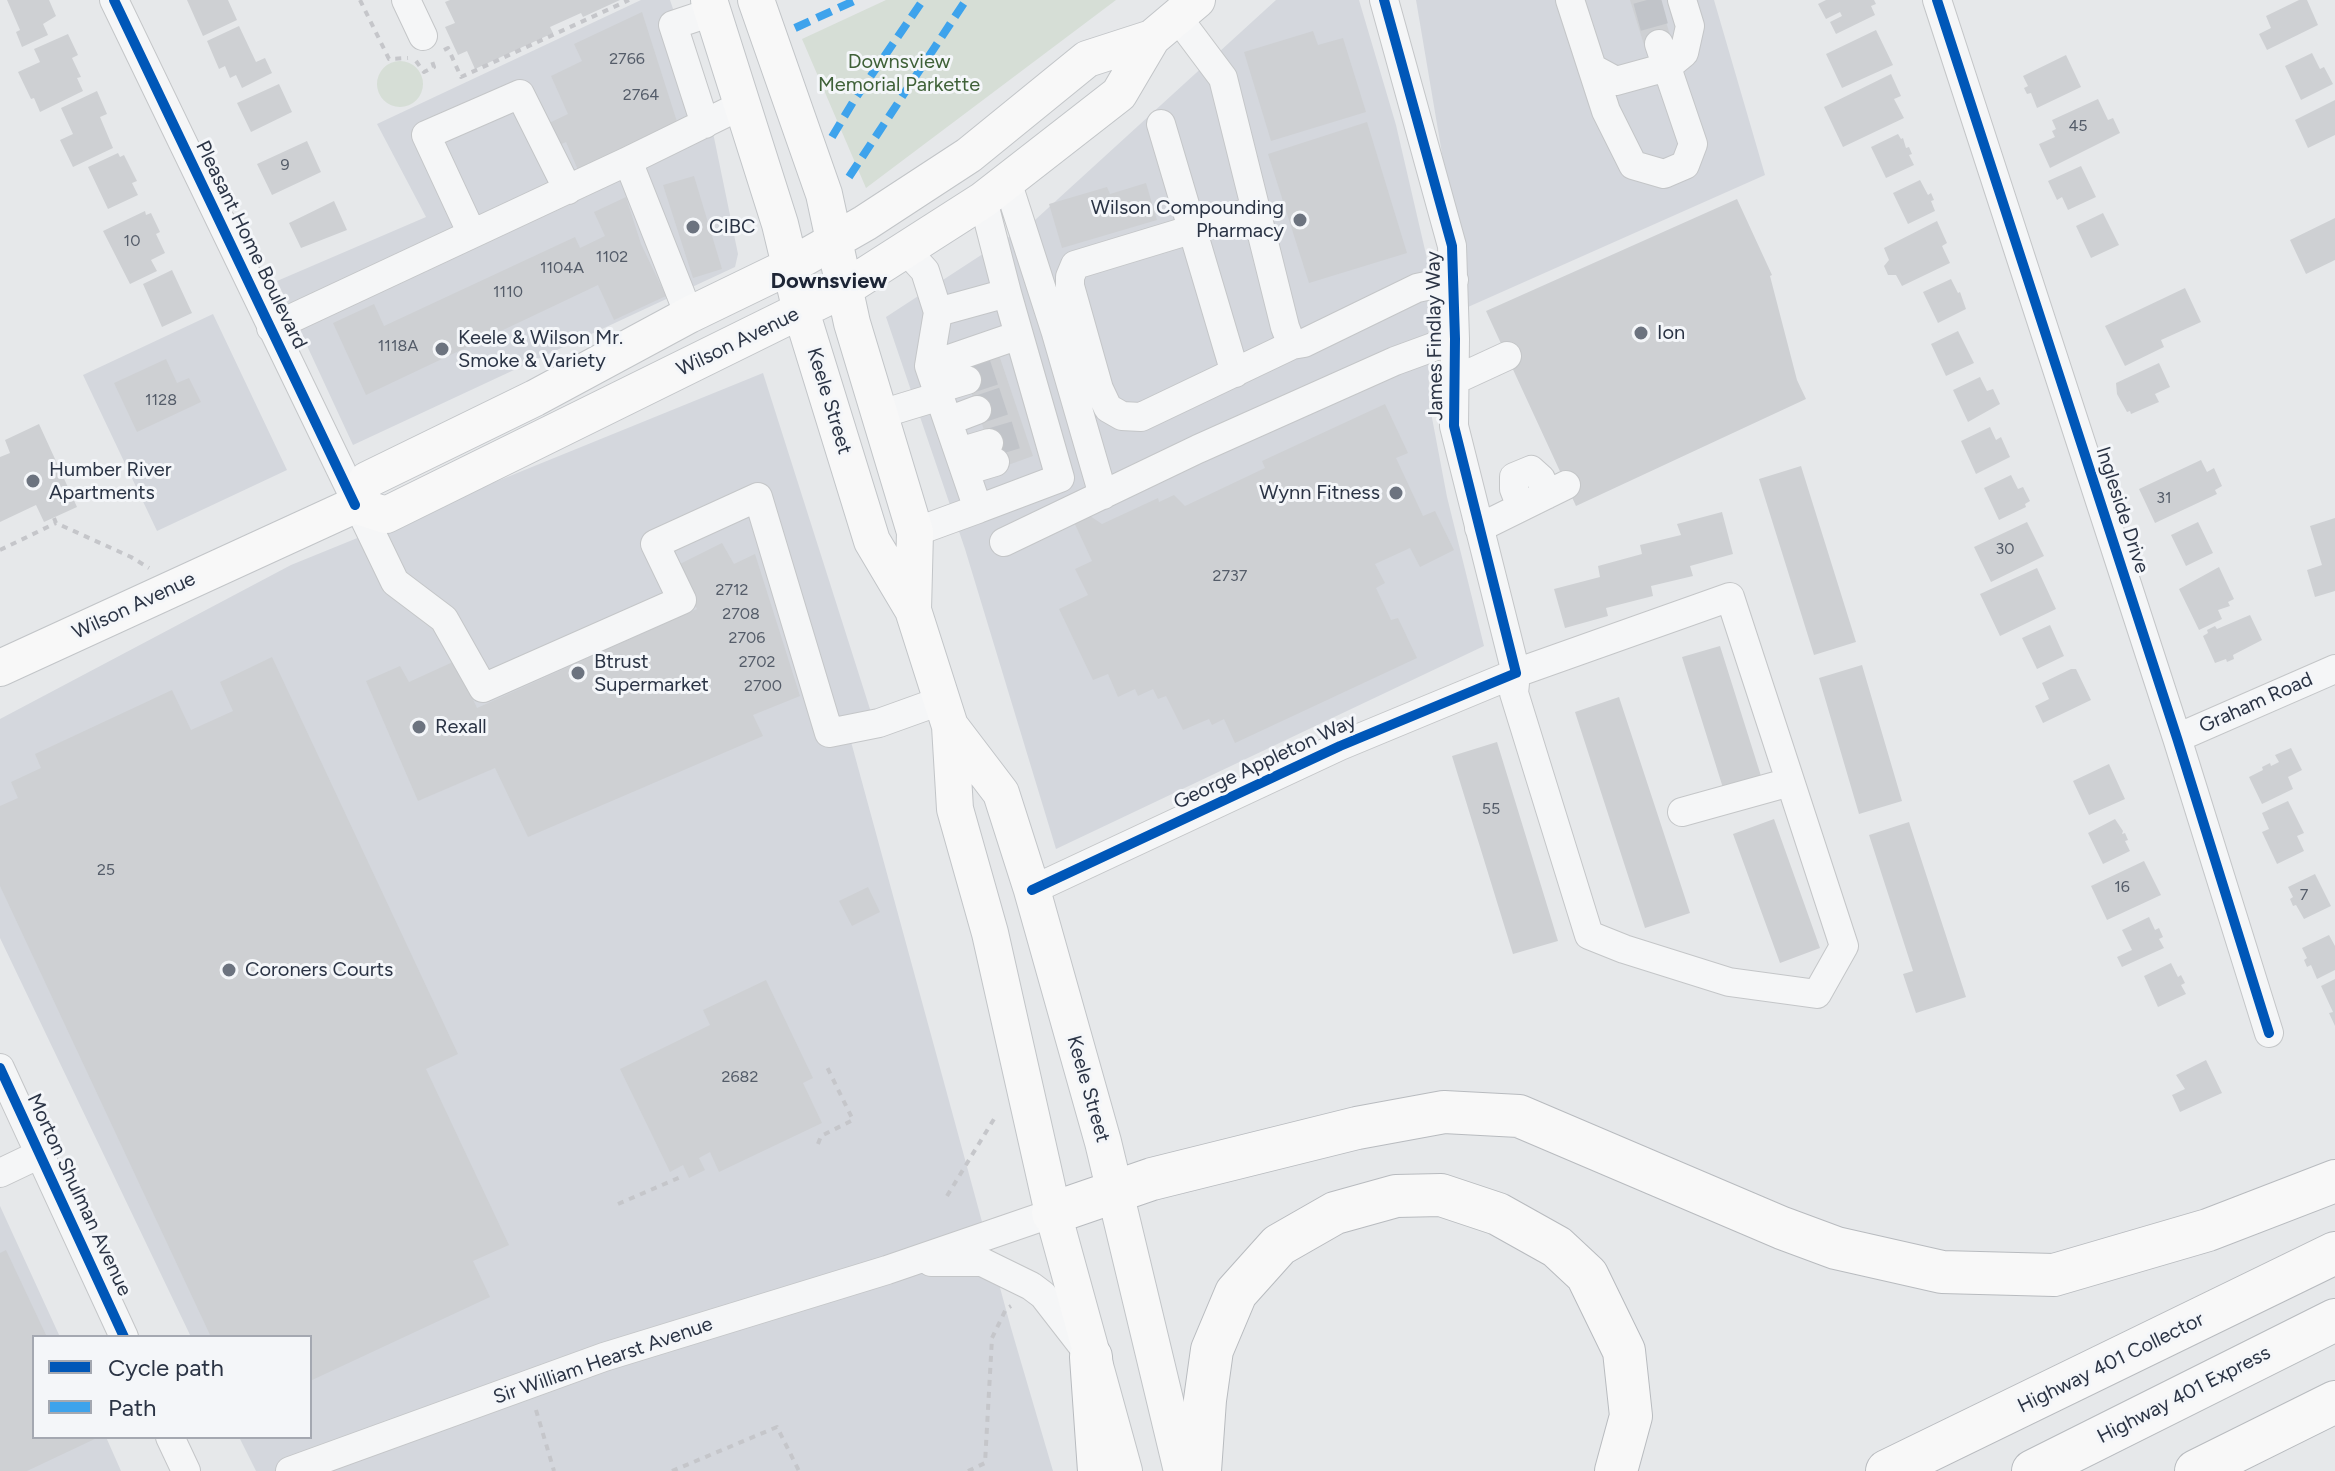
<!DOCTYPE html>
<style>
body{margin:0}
#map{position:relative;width:2335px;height:1471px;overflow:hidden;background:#e6e8ea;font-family:Figtree,sans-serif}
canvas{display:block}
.legend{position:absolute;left:32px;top:1335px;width:280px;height:104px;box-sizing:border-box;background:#f4f6f9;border:2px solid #a4a8b1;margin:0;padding:10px 14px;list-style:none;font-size:24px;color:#2b3445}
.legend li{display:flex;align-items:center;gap:16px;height:40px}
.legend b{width:40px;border:2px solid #a4a8b1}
</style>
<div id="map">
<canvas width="2335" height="1471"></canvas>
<ul class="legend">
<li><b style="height:10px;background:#0057b8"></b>Cycle path</li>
<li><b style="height:10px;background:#3ea3ec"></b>Path</li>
</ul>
</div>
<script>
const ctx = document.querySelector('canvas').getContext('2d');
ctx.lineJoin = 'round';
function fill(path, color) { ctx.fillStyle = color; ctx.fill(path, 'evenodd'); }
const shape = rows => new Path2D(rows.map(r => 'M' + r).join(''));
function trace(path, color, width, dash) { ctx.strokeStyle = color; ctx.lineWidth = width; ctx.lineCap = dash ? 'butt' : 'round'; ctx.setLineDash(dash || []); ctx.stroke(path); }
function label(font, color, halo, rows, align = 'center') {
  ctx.font = font + ' Figtree,sans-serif'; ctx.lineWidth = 6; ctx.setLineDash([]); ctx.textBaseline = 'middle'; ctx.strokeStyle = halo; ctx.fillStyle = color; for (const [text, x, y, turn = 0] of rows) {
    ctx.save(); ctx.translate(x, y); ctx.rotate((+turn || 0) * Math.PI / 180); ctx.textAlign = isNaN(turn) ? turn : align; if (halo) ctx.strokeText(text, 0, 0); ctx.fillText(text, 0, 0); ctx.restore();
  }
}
fill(shape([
 [641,0,670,0,710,118,738,254,735,267,353,445,277,281,426,217,377,124],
 [1276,0,1359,0,1396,125,1428,263,1429,402,1447,497,1484,646,1056,849,965,549,886,317,1035,220],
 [1416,0,1714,0,1765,175,1468,307],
 [213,314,287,470,157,531,83,375],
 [763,373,876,728,850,738,1011,1328,1053,1471,256,1471,239,1437,310,1437,310,1337,191,1337,0,938,0,719,291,565],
 [0,1206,60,1337,34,1337,34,1437,106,1437,121,1471,0,1471]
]), '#d4d7dd');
fill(shape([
 [886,0,1116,0,866,188,802,39],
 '377 84a23 23 0 1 1 46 0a23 23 0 1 1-46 0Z'
]), '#d6ded6');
fill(shape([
 [7,0,49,0,56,16,43,24,48,35,22,47,16,32,20,30],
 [187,0,228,0,237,20,203,36],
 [450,0,620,0,583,17,581,13,550,27,553,33,475,69,467,51,458,55,445,27,455,23,445,2],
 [1630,0,1659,0,1672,41,1645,48],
 [1826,0,1874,0,1876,4,1871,6,1875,15,1836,34,1830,22,1842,16,1840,12,1826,19,1818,4],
 [2299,0,2307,0,2318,25,2267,50,2259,34,2271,28,2266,16],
 [642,12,679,128,578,170,566,142,557,146,547,124,568,114,551,76,582,61,574,44],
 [239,26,256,62,265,58,272,73,242,88,236,75,230,78,225,66,219,69,207,41],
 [1876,30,1893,65,1842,88,1826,54],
 [1313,31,1318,45,1343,38,1366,112,1271,141,1244,52],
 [68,34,78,55,72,58,81,77,77,78,83,91,40,112,34,98,31,99,18,72,40,62,34,49],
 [2312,53,2320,69,2324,67,2333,84,2301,100,2285,66],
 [2066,55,2081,87,2037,108,2031,93,2027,94,2024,88,2028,86,2023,76],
 [1891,74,1901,96,1894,99,1904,118,1843,147,1824,107],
 [279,84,292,112,251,132,237,103],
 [97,91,107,114,100,117,113,148,73,167,60,140,73,134,61,108],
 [2098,99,2108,120,2113,118,2120,133,2050,168,2039,144,2055,137,2052,131,2056,129,2052,120],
 [2335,100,2335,135,2308,148,2295,120],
 [1367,122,1407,253,1309,283,1268,154],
 [1898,134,1901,139,1903,138,1906,148,1909,147,1912,154,1909,155,1914,165,1886,178,1871,147],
 [307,141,321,172,272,195,257,164],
 [118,153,120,157,124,155,137,181,132,183,138,195,108,209,88,167],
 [2081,166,2096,197,2068,210,2062,197,2057,200,2048,181],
 [694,176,722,269,693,278,663,185],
 [1920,180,1928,195,1931,193,1934,200,1931,201,1935,211,1908,224,1893,193],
 [1146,183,1157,220,1062,248,1049,204,1107,187,1110,194],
 [626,197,641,244,666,296,614,320,598,285,366,395,333,323,374,304,384,326,575,237,580,248,605,236,594,212],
 [1737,199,1772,275,1770,276,1797,380,1806,399,1576,506,1486,311],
 [334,201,347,230,301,248,289,223],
 [145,211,146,215,151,213,160,232,156,234,165,253,151,260,157,271,130,284,103,231],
 [2103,213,2119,245,2091,258,2076,226],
 [2335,218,2335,260,2306,274,2290,240],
 [1937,221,1947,243,1942,246,1950,263,1902,286,1896,275,1888,275,1884,266,1889,260,1884,248],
 [172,270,192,313,162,327,143,284],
 [1951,279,1958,293,1960,292,1966,309,1938,323,1923,292],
 [2185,288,2201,322,2161,340,2164,347,2125,366,2105,326],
 [1958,331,1974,363,1946,376,1931,344],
 [998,352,1033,456,997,469,962,364],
 [166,359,177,383,189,378,201,402,137,432,114,383],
 [2159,363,2170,387,2155,394,2159,402,2131,414,2130,411,2127,412,2117,394,2116,383],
 [1980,377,1987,391,1993,389,2000,404,1968,422,1953,390],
 [1385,404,1408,453,1396,458,1423,516,1435,511,1454,550,1420,567,1410,548,1375,564,1385,583,1376,588,1391,620,1398,618,1417,658,1235,743,1224,719,1212,725,1209,719,1183,730,1166,696,1158,699,1153,689,1138,696,1135,689,1118,697,1108,674,1093,680,1059,609,1088,595,1075,569,1092,561,1073,520,1087,514,1102,524,1158,498,1159,502,1174,495,1185,506,1265,468,1262,461],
 [39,424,77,507,44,522,36,505,0,522,0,457,10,453,5,440],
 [1990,427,1996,440,2001,437,2010,457,1976,474,1961,441],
 [2201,460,2207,472,2214,468,2222,486,2215,490,2217,494,2155,523,2139,489],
 [1801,466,1856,642,1814,655,1759,479],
 [2011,475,2018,489,2023,487,2030,501,2025,504,2026,507,1999,520,1984,488],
 [1722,512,1733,554,1690,566,1693,576,1651,586,1653,596,1606,608,1608,616,1565,628,1554,589,1600,577,1598,566,1642,554,1640,545,1681,535,1677,524],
 [2335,518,2335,591,2315,597,2307,570,2322,565,2310,526],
 [2027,522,2044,556,1991,582,1974,547],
 [2198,522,2213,553,2186,566,2171,535],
 [722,543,734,564,755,554,800,696,753,715,763,736,528,837,495,768,418,801,366,681,400,666,409,682,455,661,477,708,697,609,676,566],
 [2219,567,2234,599,2228,602,2230,606,2218,610,2222,619,2199,630,2179,589],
 [2037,568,2056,609,2000,636,1980,594],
 [2250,615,2262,640,2233,655,2234,659,2227,662,2226,659,2215,663,2203,636,2208,633,2207,630,2215,626,2217,629],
 [2050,625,2064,656,2037,669,2022,638],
 [1720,646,1761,776,1723,788,1682,657],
 [272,657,458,1054,426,1069,509,1245,473,1261,490,1297,310,1381,310,1337,211,1337,0,886,0,806,18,798,11,782,41,768,35,754,172,690,191,730,233,711,220,682],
 [1862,665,1902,801,1859,814,1819,678],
 [2071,669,2076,669,2091,700,2043,723,2035,706,2049,699,2042,683],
 [1619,697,1690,913,1645,928,1575,712],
 [1497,742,1558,941,1513,954,1452,756],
 [2291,748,2302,770,2288,777,2293,789,2262,804,2249,777,2263,770,2262,767,2270,763,2271,766,2279,762,2275,755],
 [2109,764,2125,799,2089,815,2073,781],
 [2288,801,2304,833,2297,836,2304,851,2277,864,2262,832,2269,829,2262,813],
 [1774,819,1820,948,1780,963,1733,834],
 [2115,819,2123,831,2122,834,2125,833,2128,840,2125,841,2130,851,2103,864,2088,833],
 [1909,822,1966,997,1916,1013,1903,974,1913,971,1869,835],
 [2144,861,2161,895,2107,920,2091,886],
 [2315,874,2331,906,2304,919,2296,905,2293,906,2290,899,2293,897,2288,887],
 [868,887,880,912,852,926,839,901],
 [2149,917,2155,930,2159,928,2163,937,2159,939,2164,948,2122,967,2117,957,2132,950,2122,930],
 [2329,935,2335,946,2335,970,2317,979,2311,965,2307,967,2304,960,2307,958,2302,948],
 [2171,963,2178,977,2181,975,2185,983,2181,985,2186,994,2158,1007,2144,976],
 [2335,979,2335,1026,2329,1013,2333,1012,2321,986],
 [766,980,813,1078,803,1083,822,1123,719,1172,710,1152,699,1158,705,1170,689,1178,683,1165,670,1172,620,1069,710,1025,703,1010],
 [2206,1060,2222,1093,2180,1112,2172,1095,2185,1089,2176,1075],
 [6,1250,47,1337,34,1337,34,1437,99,1437,27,1471,0,1471,0,1253]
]), '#ced0d3');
trace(shape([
 [1647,0,1659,44],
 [967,380,1003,368],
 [977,410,1013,398],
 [989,443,1025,432]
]), '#c1c4c9', 28, [28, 14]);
const minor = shape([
 [114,0,395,582,444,619,483,688,682,600,655,544,758,497,829,733,879,723,943,700],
 [406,0,423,36],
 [1570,0,1606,111,1633,165,1664,174,1685,165,1693,144,1659,44],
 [1937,0,2177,738,2269,1033],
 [1178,18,1223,78,1285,327,1292,345,1304,343,1417,288,1454,280],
 [1592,68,1616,81,1667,67,1684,53,1690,26,1682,0],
 [705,124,673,25,712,12],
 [1161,124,1235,373],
 [628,161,689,315],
 [1007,181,1056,333,1103,495],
 [983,200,1007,293],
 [1256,210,1075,265,1070,277,1070,286,1099,389,1108,408,1122,416,1141,417,1292,345],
 [472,234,426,135,520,94,568,190],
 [906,250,925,271,938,312,929,366,978,509,1060,478,1007,293,938,312],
 [271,328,628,161,742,105],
 [929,366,1019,335],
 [1455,380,1507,356],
 [937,389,967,380],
 [881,414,940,396],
 [948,421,977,410],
 [959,452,989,443],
 [965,471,995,462],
 [1521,507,1514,489,1514,477,1531,470,1541,479,1546,495],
 [1479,528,1566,485],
 [915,532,978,509],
 [1004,542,1198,449,1395,361,1455,339],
 [2177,738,2335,669],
 [1682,812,1790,782],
 [1032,890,1340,746,1516,673,1730,597,1844,946,1817,994,1729,982,1624,949,1589,935,1514,693,1516,673,1454,426,1455,339,1452,246,1384,0],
 [0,1068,124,1337],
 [0,1173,40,1154],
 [931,1262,982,1262,1031,1286,1043,1295,1088,1353],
 [170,1437,186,1471],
 [290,1471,604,1357,887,1270,1053,1213]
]);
const major = shape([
 [709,0,780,224,801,311,872,541,913,610,950,726,955,809,990,933,1053,1213,1124,1471],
 [756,0,824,194,852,323,915,532,913,610],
 [355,505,386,515,844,289,983,200,1119,94,1152,38,1197,0],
 [0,668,355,505,367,480,535,398,689,315,790,266,865,223,969,155,1087,59,1152,38],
 [950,726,1001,793,1032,890,1103,1142,1182,1471]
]);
const highway = shape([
 [1053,1213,1152,1179,1357,1128,1444,1112,1519,1116,1782,1228,1836,1248,1942,1272,2054,1275,2208,1230,2335,1181],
 [1091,1357,1099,1471],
 [1200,1471,1205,1400,1212,1350,1236,1293,1279,1245,1335,1213,1396,1196,1441,1195,1498,1214,1557,1247,1587,1275,1624,1351,1631,1416,1616,1471],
 [1887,1471,2335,1253],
 [2033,1471,2335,1320],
 [2196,1471,2335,1402]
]);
trace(minor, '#c4c6c8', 30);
trace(major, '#c2c5c8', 38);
trace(highway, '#b8bbbf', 44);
trace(shape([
 [360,0,389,59,408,58],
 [444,50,448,48,461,77,629,0],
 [416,61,424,72,434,67,432,61],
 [54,518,56,523,131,557,149,568],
 [0,550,56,523],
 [818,1144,821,1136,853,1120,826,1065],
 [947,1196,994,1119],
 [618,1204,683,1176],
 [536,1410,554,1471],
 [672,1471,777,1427,799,1471],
 [968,1471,985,1463,992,1338,1006,1309,1011,1306]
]), '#c5c6ca', 4, [6, 6]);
trace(minor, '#f5f6f7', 28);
trace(major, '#f8f8f8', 36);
trace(highway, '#f8f8f8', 42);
trace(shape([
 [795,28,856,0],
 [832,137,853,102,923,0],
 [849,177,966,0]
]), '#3ea3ec', 8, [16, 8]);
trace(shape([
 [114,0,355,505],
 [1937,0,2177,738,2269,1033],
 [1032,890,1340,746,1516,673,1454,426,1455,339,1452,246,1384,0],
 [0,1068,124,1337]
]), '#0057b8', 10);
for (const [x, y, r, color] of [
 [1300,220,8,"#6c737f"],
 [693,227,8,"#6c737f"],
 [1641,333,8,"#6c737f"],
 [442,349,8,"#6c737f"],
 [33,481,8,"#6c737f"],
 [1396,493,8,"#6c737f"],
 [578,673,8,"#6c737f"],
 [419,727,8,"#6c737f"],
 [229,970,8,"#6c737f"]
]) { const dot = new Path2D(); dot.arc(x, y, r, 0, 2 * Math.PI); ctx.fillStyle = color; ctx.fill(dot); trace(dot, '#f4f6f9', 3); }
label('16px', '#545c69', null, [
 ["2766",627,59],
 ["2764",641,95],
 ["45",2078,126],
 ["9",285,165],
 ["10",132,241],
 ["1102",612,257],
 ["1104A",562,268],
 ["1110",508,292],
 ["1118A",398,346],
 ["1128",161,400],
 ["31",2164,498],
 ["30",2005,549],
 ["2737",1230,576],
 ["2712",732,590],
 ["2708",741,614],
 ["2706",747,638],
 ["2702",757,662],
 ["2700",763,686],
 ["55",1491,809],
 ["25",106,870],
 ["16",2122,887],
 ["7",2304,895],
 ["2682",740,1077]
]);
label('20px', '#3f6138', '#f4f6f9', [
 ["Downsview",899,62],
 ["Memorial Parkette",899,85]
]);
label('20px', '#2b3445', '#f4f6f9', [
 ["Wilson Compounding",1284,208,"right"],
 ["Pharmacy",1284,231,"right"],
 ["CIBC",709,227],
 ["Ion",1657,333],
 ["Keele & Wilson Mr.",458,338],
 ["Smoke & Variety",458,361],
 ["Humber River",49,470],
 ["Apartments",49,493],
 ["Wynn Fitness",1380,493,"right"],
 ["Btrust",594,662],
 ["Supermarket",594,685],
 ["Rexall",435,727],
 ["Coroners Courts",245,970]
], 'left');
label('20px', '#2b3445', '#f4f6f9', [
 ["Pleasant Home Boulevard",251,245,64],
 ["James Findlay Way",1435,336,-91],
 ["Wilson Avenue",738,342,-26],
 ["Keele Street",829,401,73],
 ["Ingleside Drive",2122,510,72],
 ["Wilson Avenue",134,606,-25],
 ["Graham Road",2256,703,-24],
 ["George Appleton Way",1265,762,-25],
 ["Keele Street",1088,1089,74],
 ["Morton Shulman Avenue",79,1195,65],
 ["Sir William Hearst Avenue",603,1361,-19],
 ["Highway 401 Collector",2111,1363,-26],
 ["Highway 401 Express",2184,1395,-27]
]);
label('bold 22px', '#1d2536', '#f4f6f9', [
 ["Downsview",829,282]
]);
</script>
